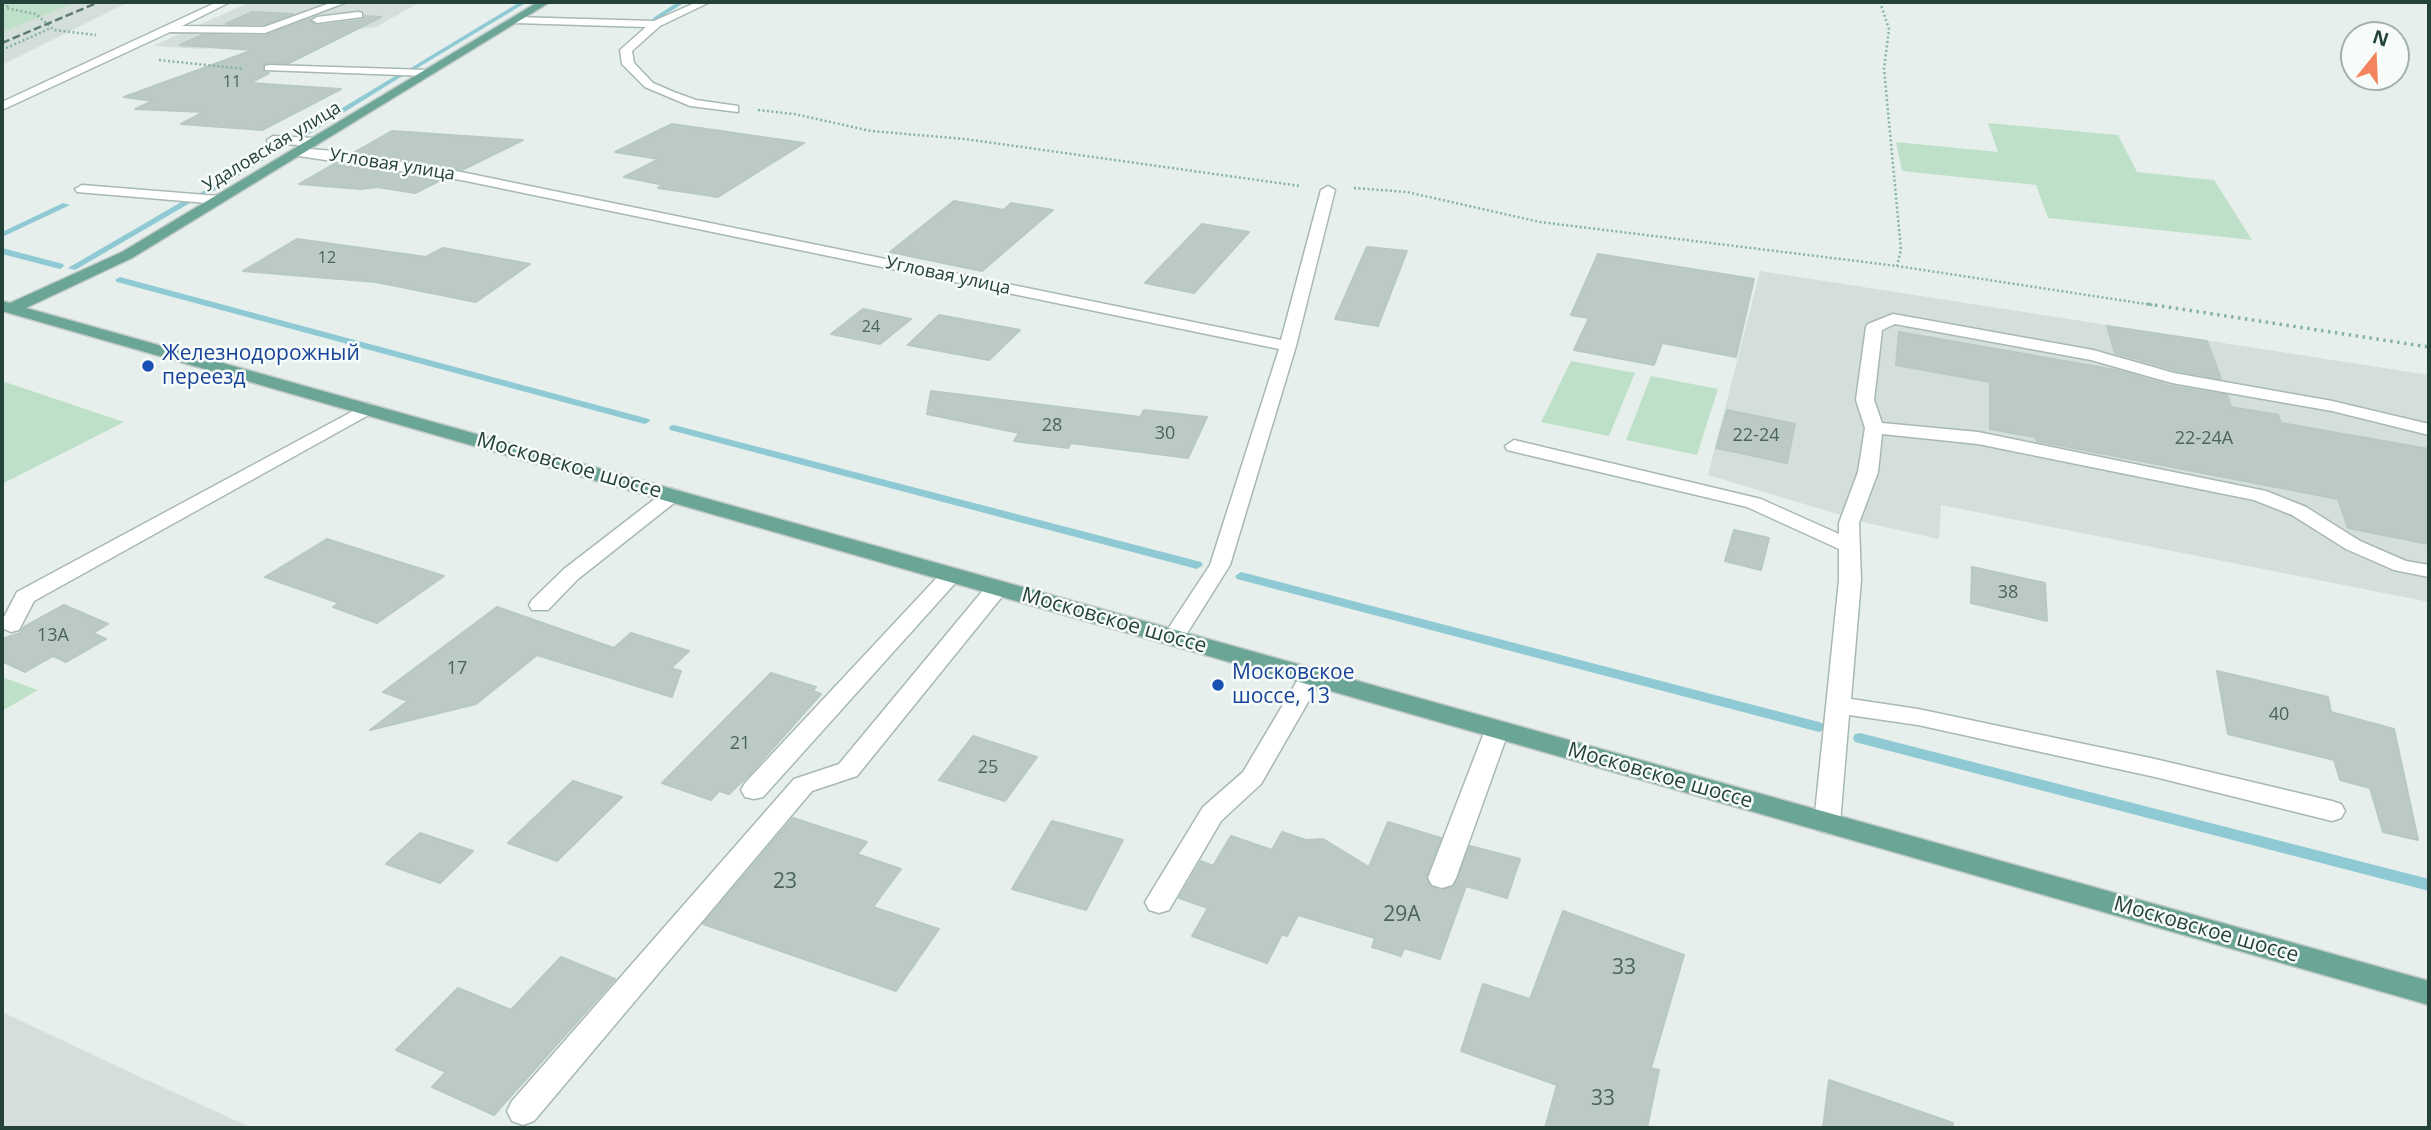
<!DOCTYPE html>
<meta charset="utf-8">
<style>
body{margin:0}
#map{position:relative;width:2431px;height:1130px;overflow:hidden;background:#e6efeb;font-family:"Open Sans",sans-serif}
canvas{display:block}
.frame{position:absolute;inset:0;border:4px solid #24423a;pointer-events:none}
.north{position:absolute;left:2340px;top:21px;width:70px;height:70px;box-sizing:border-box;background:#f7fbf9;border:2px solid #a3b1ad;border-radius:50%;rotate:18deg;font-size:19px;font-weight:700;line-height:28px;text-align:center;color:#24423a}
.north::after{content:'';display:block;margin:auto;width:24px;height:32px;background:#f4845f;clip-path:polygon(50% 0,100% 100%,50% 72%,0 100%)}
</style>
<div id="map">
<canvas width="2431" height="1130"></canvas>
<div class="frame"></div>
<div class="north">N</div>
</div>
<script>
const ctx = document.querySelector('canvas').getContext('2d');
ctx.lineJoin = 'round';
function fill(path, color) { ctx.fillStyle = color; ctx.fill(path, 'evenodd'); }
const shape = rows => new Path2D(rows.map(r => 'M' + r).join(''));
function trace(path, color, width, dash) { ctx.strokeStyle = color; ctx.lineWidth = width; ctx.lineCap = dash ? 'butt' : 'round'; ctx.setLineDash(dash || []); ctx.stroke(path); }
function label(font, color, halo, rows, align = 'center') {
  ctx.font = font + ' "Open Sans",sans-serif'; ctx.lineWidth = 5; ctx.setLineDash([]); ctx.textBaseline = 'middle'; ctx.strokeStyle = halo; ctx.fillStyle = color; for (const [text, x, y, turn = 0] of rows) {
    ctx.save(); ctx.translate(x, y); ctx.rotate((+turn || 0) * Math.PI / 180); ctx.textAlign = isNaN(turn) ? turn : align; if (halo) ctx.strokeText(text, 0, 0); ctx.fillText(text, 0, 0); ctx.restore();
  }
}
fill(shape([
 [54,2,129,2,2,65,2,23],
 [250,2,420,2,376,27,202,49,153,46],
 [1760,271,2429,375,2429,602,1941,505,1939,539,1867,523,1708,475],
 [2,1012,138,1076,252,1128,2,1128]
]), '#d4dfda');
fill(shape([
 [2,2,76,2,2,32],
 [1988,123,2118,135,2137,172,2214,180,2252,240,2048,218,2036,185,1902,171,1896,142,1998,152],
 [1571,361,1635,373,1609,436,1541,422],
 [1651,376,1718,389,1697,455,1626,440],
 [2,381,124,422,2,484],
 [2,677,38,690,2,711]
]), '#bfe0c8');
fill(shape([
 [520,2,527,2,414,70,409,69,520,2],
 [678,2,685,2,657,20,653,20,653,18,678,2],
 [402,72,404,73,404,75,301,139,294,137,402,72],
 [281,143,288,145,204,197,197,195,281,143],
 [183,201,190,203,75,270,68,268,183,201],
 [63,203,70,205,2,237,2,232,63,203],
 [2,248,63,264,64,266,60,269,2,254,2,248],
 [120,277,649,419,650,421,645,424,641,423,117,282,115,280,120,277],
 [674,425,1201,562,1203,565,1197,569,1193,568,670,430,669,428,670,426,674,425],
 [1241,572,1819,722,1824,724,1826,727,1824,730,1819,732,1237,579,1235,576,1241,572],
 [1860,733,2429,879,2429,891,1855,742,1853,738,1855,734,1860,733]
]), '#8ec9d4');
const building = shape([
 [252,12,293,14,264,24,226,24,252,12],
 [365,16,381,17,289,63,263,64,263,72,269,73,250,83,341,89,262,130,181,124,204,112,135,109,153,101,124,97,253,50,180,45,202,35,265,36,310,19,317,26,362,20,365,16],
 [672,124,804,143,718,197,658,188,664,185,624,177,659,159,615,152,672,124],
 [392,131,523,140,462,170,355,152,392,131],
 [334,164,441,180,415,193,377,187,360,189,299,184,334,164],
 [954,201,1004,210,1011,203,1053,210,982,271,890,252,954,201],
 [1202,224,1249,232,1194,293,1145,283,1202,224],
 [297,239,426,257,443,248,530,264,476,302,376,282,243,271,297,239],
 [1367,247,1407,251,1378,326,1335,319,1367,247],
 [1598,254,1754,279,1736,357,1662,343,1654,365,1574,350,1589,318,1571,315,1598,254],
 [863,309,911,319,880,344,831,334,863,309],
 [939,315,1020,330,989,360,908,345,939,315],
 [2107,326,2207,341,2221,379,2175,370,2115,353,2107,326],
 [1899,332,2116,370,2171,386,2227,395,2231,407,2278,415,2281,423,2429,449,2429,544,2348,528,2338,499,2037,441,2035,437,1990,429,1990,382,1896,365,1899,332],
 [931,391,1140,417,1144,410,1207,417,1188,458,1071,443,1068,448,1014,441,1019,433,927,414,931,391],
 [1727,410,1795,424,1787,463,1716,448,1727,410],
 [1734,530,1769,538,1761,570,1725,561,1734,530],
 [327,539,399,562,444,576,377,623,333,607,339,603,265,577,327,539],
 [1972,567,2045,583,2047,621,1971,603,1972,567],
 [64,605,108,624,93,633,106,639,66,662,53,656,25,672,2,661,2,639,20,633,24,627,64,605],
 [497,607,614,648,631,633,689,651,671,668,681,671,672,697,537,655,476,704,370,730,408,701,383,692,497,607],
 [2217,671,2328,697,2331,712,2394,729,2418,840,2383,832,2370,788,2340,780,2334,760,2228,734,2217,671],
 [771,673,816,687,813,691,821,694,750,774,729,794,719,791,711,800,662,783,771,673],
 [973,736,1037,757,1005,801,939,780,973,736],
 [573,781,622,797,557,861,508,843,573,781],
 [793,818,867,842,857,854,901,869,873,907,939,929,896,991,703,924,793,818],
 [1052,821,1123,840,1086,910,1012,889,1052,821],
 [1388,822,1441,838,1426,877,1430,886,1441,891,1454,886,1470,846,1520,859,1507,898,1466,886,1440,959,1404,948,1401,956,1372,947,1375,938,1298,915,1287,936,1282,934,1267,963,1192,936,1208,908,1179,898,1201,861,1213,866,1231,836,1272,850,1282,832,1306,840,1323,839,1369,867,1388,822],
 [420,833,473,851,440,883,386,864,420,833],
 [1563,911,1684,955,1651,1068,1659,1070,1647,1128,1545,1128,1557,1085,1461,1051,1483,984,1530,999,1563,911],
 [561,957,615,979,494,1115,432,1087,446,1072,396,1050,458,988,511,1010,561,957],
 [1829,1080,1953,1123,1952,1128,1823,1128,1829,1080]
]);
fill(building, '#bbcac4');
trace(building, '#b8c9c2', 2);
const minor = shape([
 [217,2,230,2,182,26,264,27,333,2,347,2,265,33,170,32,2,110,2,102,217,2],
 [697,2,710,2,660,26,632,51,634,63,653,83,674,92,696,100,738,106,738,112,690,106,645,87,622,64,620,50,646,27,515,23,510,20,515,17,654,21,697,2],
 [358,12,362,13,362,17,317,23,312,20,317,17,358,12],
 [269,65,428,70,434,73,428,76,265,70,265,66,269,65],
 [273,136,313,138,319,142,313,146,268,143,267,140,273,136],
 [297,148,334,151,461,172,1281,340,1321,190,1328,186,1335,190,1296,346,1230,565,1181,643,1173,645,1165,643,1162,638,1210,565,1279,349,461,180,292,155,291,152,297,148],
 [82,185,219,196,226,200,219,204,77,192,75,189,82,185],
 [1893,314,2093,350,2174,373,2332,401,2429,424,2429,435,2332,411,2172,383,2091,360,1895,324,1882,330,1874,400,1882,423,1978,432,2266,491,2306,507,2360,541,2406,561,2429,565,2429,577,2394,570,2346,549,2292,515,2254,500,1978,444,1882,434,1878,472,1859,523,1861,580,1851,699,1918,709,2155,759,2332,801,2341,804,2345,811,2341,818,2332,821,2155,777,1918,725,1849,715,1840,823,1836,830,1827,833,1818,830,1814,823,1839,580,1839,549,1747,507,1507,450,1505,446,1514,440,1761,499,1839,534,1839,523,1858,472,1865,428,1856,400,1866,327,1868,324,1893,314],
 [368,403,377,408,374,412,34,601,19,630,11,632,2,628,2,621,17,592,368,403],
 [672,489,679,491,682,495,679,499,578,579,548,610,532,610,529,605,532,600,564,569,665,491,672,489],
 [951,569,958,570,962,575,958,580,763,797,754,799,745,797,741,790,745,783,944,570,951,569],
 [997,581,1005,583,1008,588,1005,593,857,776,812,791,534,1121,523,1125,512,1121,507,1111,512,1101,794,779,839,764,989,583,997,581],
 [1311,668,1319,671,1323,676,1261,784,1221,821,1169,910,1159,913,1149,910,1145,902,1203,807,1243,772,1303,671,1311,668],
 [1497,722,1506,724,1509,730,1456,878,1452,885,1442,888,1432,885,1428,878,1485,730,1488,724,1497,722]
]);
const major = shape([
 [538,2,550,2,132,258,26,308,2429,981,2429,1005,2,311,2,301,10,303,122,252,538,2]
]);
trace(minor, '#a8b8b2', 3);
trace(major, '#c2cac8', 3);
trace(shape([
 [11,2,6,8,36,14,54,30,96,35],
 [1880,2,1889,29,1884,69,1901,250,1897,266],
 [2,50,51,28],
 [159,60,244,69],
 [758,110,794,114,871,131,965,139,1300,186],
 [1354,188,1407,192,1540,222,1897,266,2159,306]
]), '#86b3a5', 2.5, [2, 2.5]);
trace(shape([
 [2148,304,2429,347]
]), '#86b3a5', 3.5, [2.5, 4.5]);
fill(minor, '#fff');
fill(major, '#6aa596');
trace(shape([
 [2,43,99,2]
]), '#5f7d75', 2.5, [8, 3.5]);
for (const [x, y, r, color] of [
 [148,366,7,"#1a4fb4"],
 [1218,685,7,"#1a4fb4"]
]) { const dot = new Path2D(); dot.arc(x, y, r, 0, 2 * Math.PI); ctx.fillStyle = color; ctx.fill(dot); trace(dot, '#f7fbf9', 2.5); }
label('16px', '#4a645c', null, [
 ["11",232,82],
 ["12",327,258],
 ["24",871,327]
]);
label('18px', '#24423a', '#f7fbf9', [
 ["Удаловская улица",272,147,-31],
 ["Угловая улица",392,165,9],
 ["Угловая улица",948,276,12]
]);
label('18px', '#4a645c', null, [
 ["28",1052,426],
 ["30",1165,434],
 ["22-24",1756,436],
 ["22-24А",2204,439],
 ["38",2008,593],
 ["13А",53,636],
 ["17",457,669],
 ["40",2279,715],
 ["21",740,744],
 ["25",988,768]
]);
label('21px', '#164399', '#f7fbf9', [
 ["Железнодорожный",162,354],
 ["переезд",162,378],
 ["Московское",1232,673],
 ["шоссе, 13",1232,697]
], 'left');
label('21px', '#24423a', '#f7fbf9', [
 ["Московское шоссе",569,466,16],
 ["Московское шоссе",1114,621,16],
 ["Московское шоссе",1660,776,16],
 ["Московское шоссе",2206,930,16]
]);
label('21px', '#4a645c', null, [
 ["23",785,882],
 ["29А",1402,915],
 ["33",1624,968],
 ["33",1603,1099]
]);
</script>
